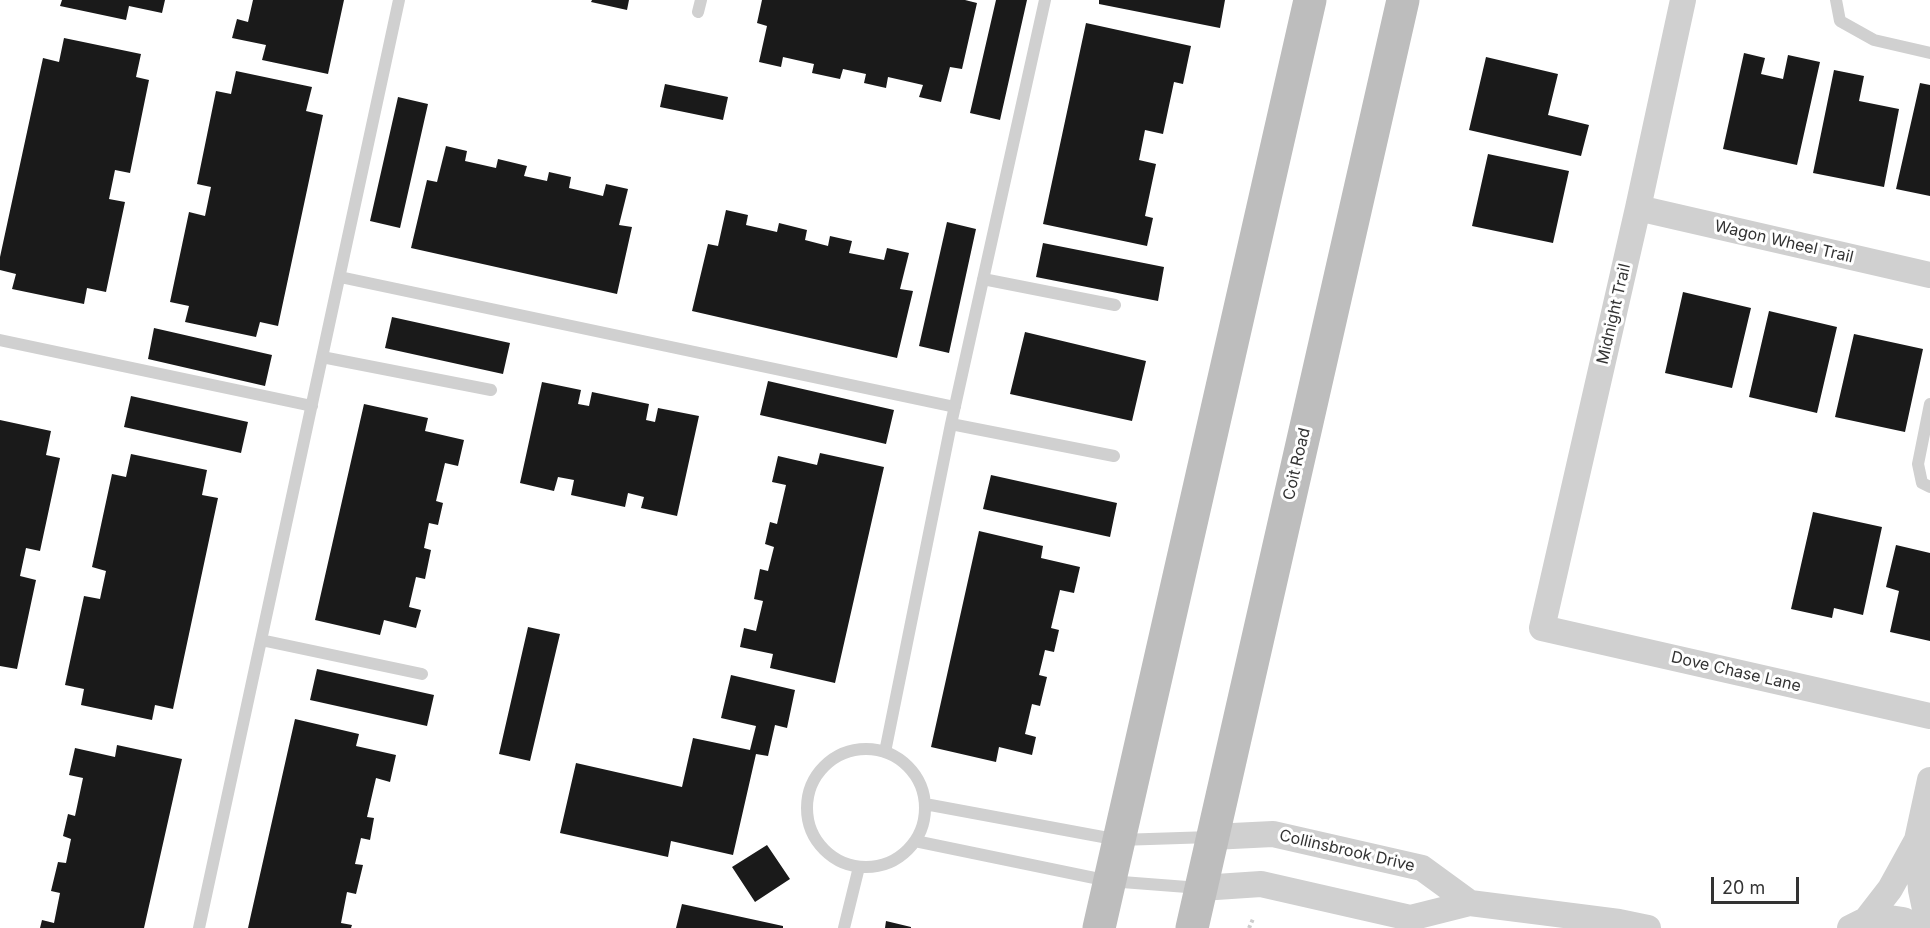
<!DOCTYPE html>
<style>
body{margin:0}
#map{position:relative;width:1930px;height:928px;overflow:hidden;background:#fff;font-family:Inter,sans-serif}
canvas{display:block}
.scale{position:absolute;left:1711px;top:877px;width:88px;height:27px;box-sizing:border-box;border:3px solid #333;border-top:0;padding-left:8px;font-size:18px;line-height:21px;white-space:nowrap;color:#333;-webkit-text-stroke:4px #fff;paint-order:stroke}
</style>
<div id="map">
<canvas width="1930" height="928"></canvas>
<div class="scale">20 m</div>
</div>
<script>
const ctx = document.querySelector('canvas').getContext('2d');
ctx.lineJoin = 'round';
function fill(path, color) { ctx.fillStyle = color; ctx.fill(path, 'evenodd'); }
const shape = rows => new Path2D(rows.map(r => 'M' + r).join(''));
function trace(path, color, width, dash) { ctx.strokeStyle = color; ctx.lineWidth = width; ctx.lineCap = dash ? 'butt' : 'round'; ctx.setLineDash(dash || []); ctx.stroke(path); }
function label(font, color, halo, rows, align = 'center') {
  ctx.font = font + ' Inter,sans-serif'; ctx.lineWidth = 6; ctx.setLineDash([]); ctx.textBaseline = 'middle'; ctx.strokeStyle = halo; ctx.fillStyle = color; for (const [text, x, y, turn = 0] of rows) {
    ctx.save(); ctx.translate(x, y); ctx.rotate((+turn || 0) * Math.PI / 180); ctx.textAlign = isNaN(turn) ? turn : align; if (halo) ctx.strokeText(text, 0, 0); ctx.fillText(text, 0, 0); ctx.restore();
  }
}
fill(shape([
 [62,0,165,0,162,13,129,6,126,20,60,6],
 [253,0,344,0,328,74,262,60,266,45,232,38,237,19,248,22],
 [592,0,629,0,627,10,591,2],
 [762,0,965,0,977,3,962,69,950,67,941,102,919,97,923,85,888,77,886,88,864,83,866,74,843,69,840,79,812,73,814,64,783,57,781,67,759,62,767,26,757,23],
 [996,0,1027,0,1000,120,970,113],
 [1099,0,1225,0,1220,28,1099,4],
 [1086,23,1191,46,1183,84,1174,82,1163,134,1145,130,1139,160,1156,164,1145,216,1153,218,1147,246,1043,224],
 [64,38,141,54,136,77,149,80,130,173,115,170,109,199,125,202,106,292,87,288,84,304,12,289,16,274,0,270,0,257,43,58,59,62],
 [1744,53,1765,58,1761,74,1783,79,1788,55,1820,62,1797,165,1723,149],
 [1486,57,1558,74,1548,115,1589,125,1581,156,1469,130],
 [1834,70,1864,76,1859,101,1899,109,1884,187,1813,173],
 [236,71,312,87,306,111,323,115,278,326,260,322,256,337,185,322,189,306,170,302,189,212,205,216,211,187,197,184,216,91,231,94],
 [1920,83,1930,85,1930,196,1896,189],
 [665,84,728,97,723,120,660,107],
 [398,97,428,104,400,228,370,221],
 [446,146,467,151,465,161,496,168,498,159,527,166,524,176,547,181,549,172,571,177,569,188,603,196,606,184,628,189,619,225,632,227,617,294,411,248,427,180,437,182],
 [1488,154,1569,171,1553,243,1472,226],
 [726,210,748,215,746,225,777,232,779,223,807,230,805,240,828,246,830,236,852,241,849,253,884,260,887,248,909,253,900,289,913,291,897,358,692,311,708,244,718,246],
 [947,222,976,229,949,353,919,346],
 [1043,243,1164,267,1158,301,1036,277],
 [1683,292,1751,308,1732,388,1665,373],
 [1769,311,1837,327,1817,413,1749,397],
 [392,317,510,343,503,374,385,348],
 [154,328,272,355,265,386,148,359],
 [1025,332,1146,361,1132,421,1010,394],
 [1854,334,1923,349,1905,432,1835,417],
 [768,381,894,410,886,444,760,415],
 [542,382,581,390,578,404,589,406,592,392,649,404,646,420,655,422,658,408,699,416,677,516,641,508,644,497,628,493,625,507,571,495,574,480,558,477,554,491,520,483],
 [131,396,248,422,241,453,124,427],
 [364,404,428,418,425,431,464,440,458,466,445,463,436,501,443,503,438,525,429,523,424,548,431,550,425,579,416,577,409,607,421,610,416,628,384,620,380,635,315,620],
 [0,420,51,431,46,455,60,458,40,551,26,548,20,576,36,580,17,669,0,666],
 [820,453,884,467,835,683,770,668,773,654,740,647,744,628,756,631,763,601,754,599,760,569,768,571,774,547,765,544,770,522,777,524,786,485,772,482,778,456,817,465],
 [131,454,207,470,202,495,218,498,173,709,155,705,152,720,81,705,84,689,65,685,84,596,100,599,106,571,92,567,112,474,126,477],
 [991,475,1117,503,1110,537,983,509],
 [1813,512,1882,527,1863,615,1834,608,1832,618,1791,609],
 [979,531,1043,546,1041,558,1080,567,1074,593,1060,590,1051,628,1059,630,1054,652,1045,650,1039,675,1047,677,1040,706,1032,704,1025,734,1036,737,1032,755,999,747,996,762,931,747],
 [1896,545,1930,553,1930,641,1890,632,1899,591,1886,587],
 [528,627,560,634,530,761,499,754],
 [317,669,434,695,427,726,310,700],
 [731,675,795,690,787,728,775,725,768,756,756,754,733,855,671,841,668,857,560,833,576,763,682,787,693,738,750,750,756,726,721,718],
 [295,719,359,734,356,746,396,755,390,782,376,778,367,817,374,818,370,840,361,838,355,864,363,865,356,894,347,892,341,923,352,925,351,928,248,928],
 [117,745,182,759,144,928,40,928,42,920,54,923,60,893,51,891,58,862,66,863,71,839,63,836,68,814,75,816,83,778,69,775,75,748,115,757],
 [767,845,790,879,755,902,732,867],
 [682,904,783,926,783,928,676,928],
 [886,921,911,927,911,928,885,928]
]), '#1a1a1a');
trace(shape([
 [1249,928,1253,919]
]), '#cdcdcd', 4, [3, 3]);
trace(shape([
 [1836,0,1840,21,1874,40,1930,53],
 [698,12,701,0],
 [340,277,955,407],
 [983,279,1115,305],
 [0,340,312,406],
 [322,357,491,390],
 [1930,404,1918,464,1922,483,1930,487],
 [951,424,1114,456],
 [261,640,422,674],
 '807 808a59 59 0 1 1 118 0a59 59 0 1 1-118 0Z',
 [885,752,951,424,1045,0],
 [925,804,1119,840,1211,837],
 [915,841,1109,881,1200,888],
 [199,928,399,0],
 [844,928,859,867]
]), '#d0d0d0', 12);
trace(shape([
 [1683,0,1638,208,1542,628,1930,716],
 [1638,208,1930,275],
 [1212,837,1273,834,1422,868,1470,903],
 [1917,840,1921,890,1929,928],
 [1201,888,1261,884,1410,918,1470,903,1619,922,1648,928],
 [1866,920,1890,889,1917,840,1930,780],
 [1850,928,1866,920,1883,917,1903,920,1919,928]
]), '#d0d0d0', 26);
trace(shape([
 [1099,928,1310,0],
 [1192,928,1403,0]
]), '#bdbdbd', 33);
label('16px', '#333', '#fff', [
 ["Wagon Wheel Trail",1784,242,13],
 ["Midnight Trail",1614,314,-77],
 ["Coit Road",1297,464,-77],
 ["Dove Chase Lane",1736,672,13],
 ["Collinsbrook Drive",1347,851,13]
]);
</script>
